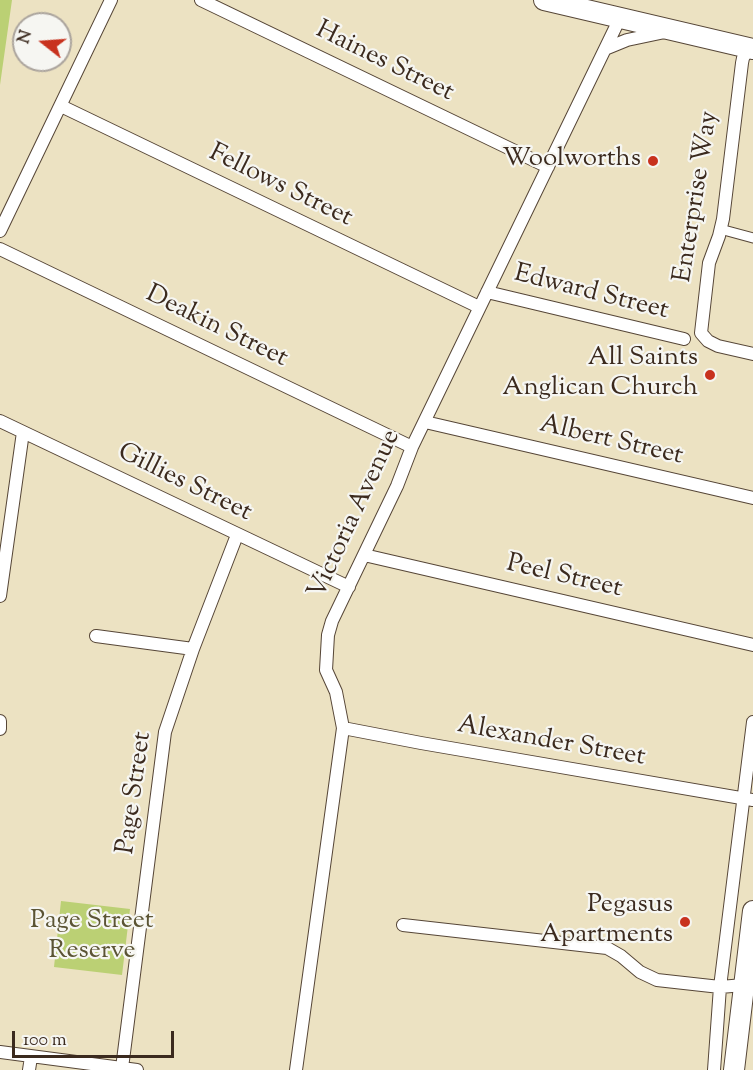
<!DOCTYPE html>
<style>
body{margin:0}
#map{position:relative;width:753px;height:1070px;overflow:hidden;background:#ece2c2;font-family:"Sorts Mill Goudy",serif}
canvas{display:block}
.north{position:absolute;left:12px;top:12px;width:60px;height:60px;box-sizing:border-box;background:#f6f6f2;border:2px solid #aba49d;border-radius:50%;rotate:287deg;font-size:16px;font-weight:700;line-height:24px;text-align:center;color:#3b2a1e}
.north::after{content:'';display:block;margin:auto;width:21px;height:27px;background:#c8321e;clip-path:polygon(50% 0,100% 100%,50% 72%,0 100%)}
.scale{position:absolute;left:12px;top:1031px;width:162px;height:27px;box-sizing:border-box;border:3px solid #3b2a1e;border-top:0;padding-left:8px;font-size:18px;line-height:21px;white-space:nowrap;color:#3b2a1e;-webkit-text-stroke:4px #f6f6f2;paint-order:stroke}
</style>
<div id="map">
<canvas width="753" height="1070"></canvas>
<div class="north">N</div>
<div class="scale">100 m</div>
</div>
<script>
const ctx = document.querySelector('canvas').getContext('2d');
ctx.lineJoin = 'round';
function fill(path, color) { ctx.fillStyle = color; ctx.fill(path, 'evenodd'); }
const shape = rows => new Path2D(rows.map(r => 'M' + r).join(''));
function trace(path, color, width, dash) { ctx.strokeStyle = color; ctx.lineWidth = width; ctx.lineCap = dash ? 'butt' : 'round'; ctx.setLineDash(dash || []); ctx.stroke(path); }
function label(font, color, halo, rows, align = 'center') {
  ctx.font = font + ' "Sorts Mill Goudy",serif'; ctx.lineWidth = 4.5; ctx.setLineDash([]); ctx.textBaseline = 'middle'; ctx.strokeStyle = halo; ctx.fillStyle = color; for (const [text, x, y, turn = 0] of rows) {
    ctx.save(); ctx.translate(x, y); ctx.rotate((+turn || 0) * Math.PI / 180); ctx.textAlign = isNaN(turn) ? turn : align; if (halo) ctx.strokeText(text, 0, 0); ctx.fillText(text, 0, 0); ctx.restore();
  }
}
fill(shape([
 [0,0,12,0,0,85],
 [61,901,130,909,122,975,54,967]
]), '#bbd074');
const pedestrian = shape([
 [720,229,753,238]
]);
const minor = shape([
 [201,0,548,167],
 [749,48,743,58,742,63,723,219,719,236,709,263,701,333,708,341,718,346,753,354],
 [605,49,627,40,665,32],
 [61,106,479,307],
 [0,231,111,0],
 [0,249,412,447],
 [487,292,684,339],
 [0,421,349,587],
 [425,422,753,498],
 [364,555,753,645],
 [0,596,23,432],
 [96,636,193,649],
 [0,721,0,729],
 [343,728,421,743,753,800],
 [403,925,607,948,621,956,640,972,657,980,720,987,744,985,750,983],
 [0,1052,137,1070],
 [122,1068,165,732,193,649,237,535],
 [29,1070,31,1057],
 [296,1070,343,728,336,692,326,670,328,635,332,621,397,486,412,447,620,18],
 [714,1070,720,987,753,722]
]);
const primary = shape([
 [544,0,753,49]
]);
const trunk = shape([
 [734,1070,753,911]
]);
trace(pedestrian, '#564637', 11);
trace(minor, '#564637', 14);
trace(primary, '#564637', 22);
trace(trunk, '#564637', 22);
trace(pedestrian, '#fff', 9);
trace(minor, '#fff', 12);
trace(primary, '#fff', 20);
trace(trunk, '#fff', 20);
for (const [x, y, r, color] of [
 [653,161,6,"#c8321e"],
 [710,375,6,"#c8321e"],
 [685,922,6,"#c8321e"]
]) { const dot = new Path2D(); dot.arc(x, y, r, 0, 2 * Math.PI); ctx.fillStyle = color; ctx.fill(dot); trace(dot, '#f6f6f2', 2); }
label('26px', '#3b2a1e', '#f6f6f2', [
 ["Haines Street",384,63,26],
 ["Fellows Street",280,187,26],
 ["Enterprise Way",698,197,-81],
 ["Edward Street",591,294,14],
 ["Deakin Street",216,328,26],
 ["Albert Street",611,442,13],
 ["Gillies Street",184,484,26],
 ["Victoria Avenue",356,515,-65],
 ["Peel Street",564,578,13],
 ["Alexander Street",551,743,10],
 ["Page Street",136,793,-82]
]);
label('26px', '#3b2a1e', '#f6f6f2', [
 ["Woolworths",641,161],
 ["All Saints",698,360],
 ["Anglican Church",698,390],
 ["Pegasus",673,907],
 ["Apartments",673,937]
], 'right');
label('26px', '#5b5434', '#f6f6f2', [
 ["Page Street",92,923],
 ["Reserve",92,953]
]);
</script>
